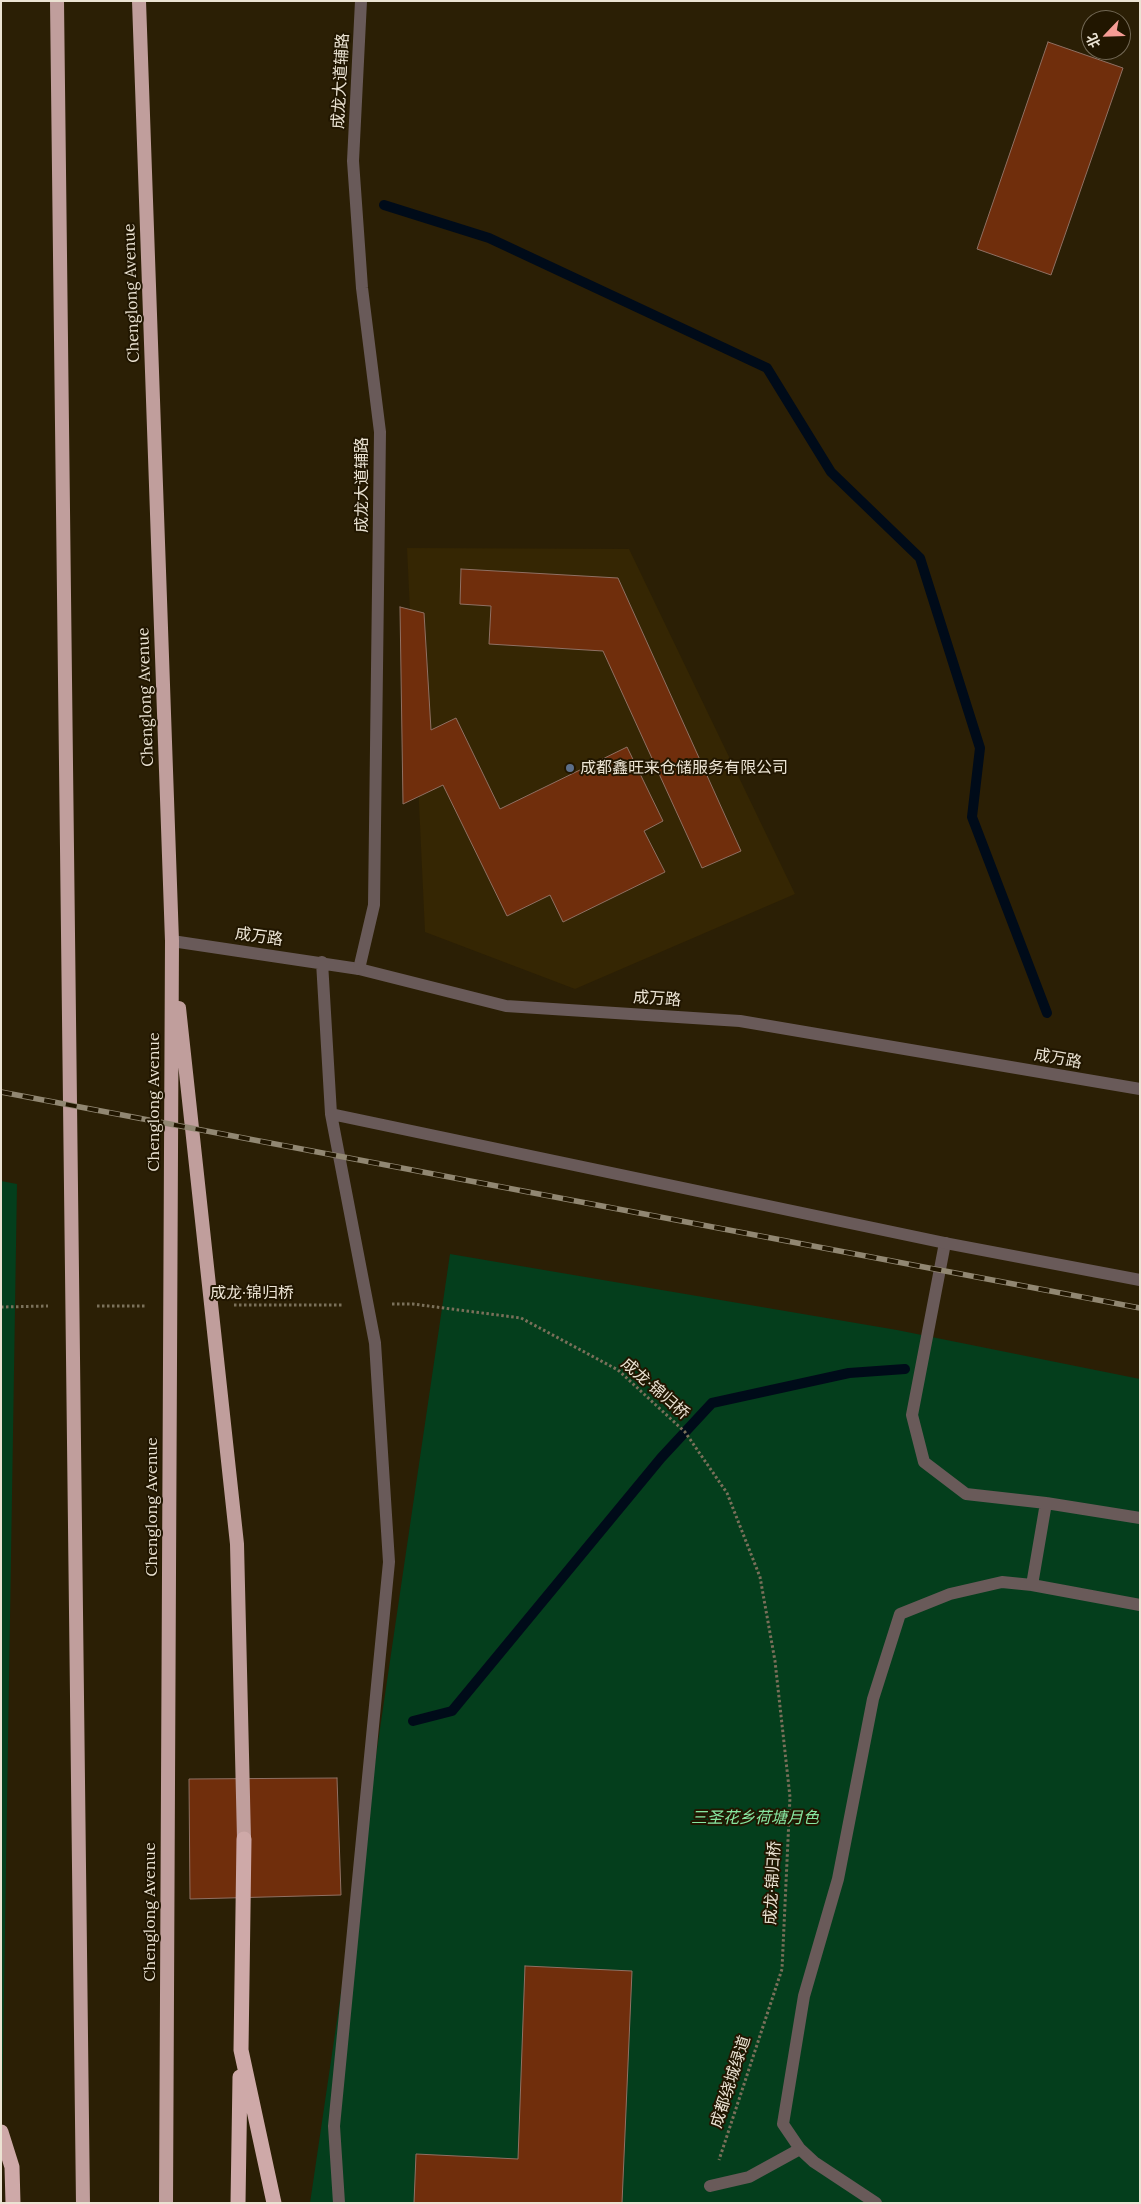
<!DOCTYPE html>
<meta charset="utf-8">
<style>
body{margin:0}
#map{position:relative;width:1141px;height:2204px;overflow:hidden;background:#2b1f05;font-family:Lora,"Noto Sans SC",serif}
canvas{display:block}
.frame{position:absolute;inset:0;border:2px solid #ebe3d3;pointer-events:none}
.north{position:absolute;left:1081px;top:10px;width:50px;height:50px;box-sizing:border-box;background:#211600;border:1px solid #726854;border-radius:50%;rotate:246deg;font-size:14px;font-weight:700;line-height:20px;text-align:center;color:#ebe3d3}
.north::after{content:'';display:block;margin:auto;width:18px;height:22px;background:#f59c95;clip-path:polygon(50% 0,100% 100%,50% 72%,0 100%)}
</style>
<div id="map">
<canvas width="1141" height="2204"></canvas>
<div class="frame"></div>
<div class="north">北</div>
</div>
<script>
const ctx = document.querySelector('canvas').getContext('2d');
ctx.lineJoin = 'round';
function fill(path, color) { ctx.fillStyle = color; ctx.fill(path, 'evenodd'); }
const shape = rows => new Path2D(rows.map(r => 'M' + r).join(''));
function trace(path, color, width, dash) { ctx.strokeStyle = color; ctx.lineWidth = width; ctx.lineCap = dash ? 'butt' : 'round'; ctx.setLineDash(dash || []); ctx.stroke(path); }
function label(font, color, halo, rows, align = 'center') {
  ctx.font = font + ' Lora,"Noto Sans SC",serif'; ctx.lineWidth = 4; ctx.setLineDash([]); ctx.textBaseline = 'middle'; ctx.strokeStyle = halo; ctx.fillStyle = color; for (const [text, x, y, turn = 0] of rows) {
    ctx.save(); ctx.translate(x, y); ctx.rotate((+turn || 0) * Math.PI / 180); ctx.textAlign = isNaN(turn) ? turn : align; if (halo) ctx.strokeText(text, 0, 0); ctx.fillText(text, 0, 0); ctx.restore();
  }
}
fill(shape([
 [407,548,629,549,795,894,575,989,425,932]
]), '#352603');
fill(shape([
 [1,1181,17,1184,1,2177],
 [450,1254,897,1330,1140,1379,1140,2203,310,2203]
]), '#043e1c');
trace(shape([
 [384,205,489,238,767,368,831,472,920,558,980,748,972,817,1047,1013],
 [413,1721,452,1711,661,1458,712,1403,849,1373,905,1369]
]), '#000b19', 10);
const building = shape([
 [1048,42,1123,68,1051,275,977,249,1048,42],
 [461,569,618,578,741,851,702,868,603,651,489,644,491,606,460,604,461,569],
 [400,607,424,613,431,730,456,718,500,809,627,747,663,821,644,831,665,872,563,922,550,895,507,916,443,785,403,804,400,607],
 [337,1778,341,1895,190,1899,189,1779,337,1778],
 [525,1966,632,1971,622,2203,414,2203,416,2154,518,2159,525,1966]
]);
fill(building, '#702e0c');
trace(building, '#8f7063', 1);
trace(shape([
 [392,1304,413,1304,521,1318,618,1370,685,1432,727,1493,760,1577,775,1661,790,1797,782,1969,719,2160],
 [234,1305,343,1305],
 [97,1306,146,1306],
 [1,1307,48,1306]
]), '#7a705a', 3, [2.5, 2.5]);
trace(shape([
 [945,1243,912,1415,924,1462,966,1494,1046,1503,1140,1518],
 [1046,1503,1032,1585,1140,1605],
 [710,2186,749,2177,800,2149],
 [876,2203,814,2162,800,2149,783,2124,804,1996,838,1879,873,1699,900,1614,950,1594,1002,1582,1032,1585]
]), '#695a59', 12);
trace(shape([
 [172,941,359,969,506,1006,740,1021,1140,1089],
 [322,962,331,1114,375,1343,389,1562,334,2126,339,2203],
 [331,1114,945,1243,1140,1280]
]), '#695a59', 12);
trace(shape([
 [359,969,374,905,380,432,362,288,353,161,361,1]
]), '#695a59', 12);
trace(shape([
 [57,1,83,2203],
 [139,1,172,941,166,2203],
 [179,1008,237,1544,244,1839]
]), '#c09e9c', 14);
trace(shape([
 [244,1839,241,2050,274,2203],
 [1,2132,12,2167,13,2203],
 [238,2203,240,2077]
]), '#cea9a8', 15);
const rail = shape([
 [1,1092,1140,1308]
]);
trace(rail, '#918772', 5.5);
trace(rail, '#211600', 4, [11]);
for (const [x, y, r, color] of [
 [570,768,5,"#5c6f8a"]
]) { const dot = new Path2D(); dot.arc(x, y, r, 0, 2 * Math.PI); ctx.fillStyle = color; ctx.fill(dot); trace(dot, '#211600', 2); }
label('16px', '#ebe3d3', '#211600', [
 ["成龙大道辅路",341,81,-87],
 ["Chenglong Avenue",132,293,-92],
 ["成龙大道辅路",362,485,-90],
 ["Chenglong Avenue",146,697,-92],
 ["成万路",259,937,8],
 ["成万路",657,999,4],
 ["成万路",1058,1059,10],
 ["Chenglong Avenue",154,1102,-90],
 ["成龙·锦归桥",252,1293],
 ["成龙·锦归桥",655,1389,41],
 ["Chenglong Avenue",152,1507,-90],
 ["成龙·锦归桥",773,1883,-87],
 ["Chenglong Avenue",150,1912,-90],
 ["成都绕城绿道",731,2082,-72]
]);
label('16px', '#ebe3d3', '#211600', [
 ["成都鑫旺来仓储服务有限公司",580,768]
], 'left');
label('italic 16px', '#87e6a0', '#211600', [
 ["三圣花乡荷塘月色",755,1818]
]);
</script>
